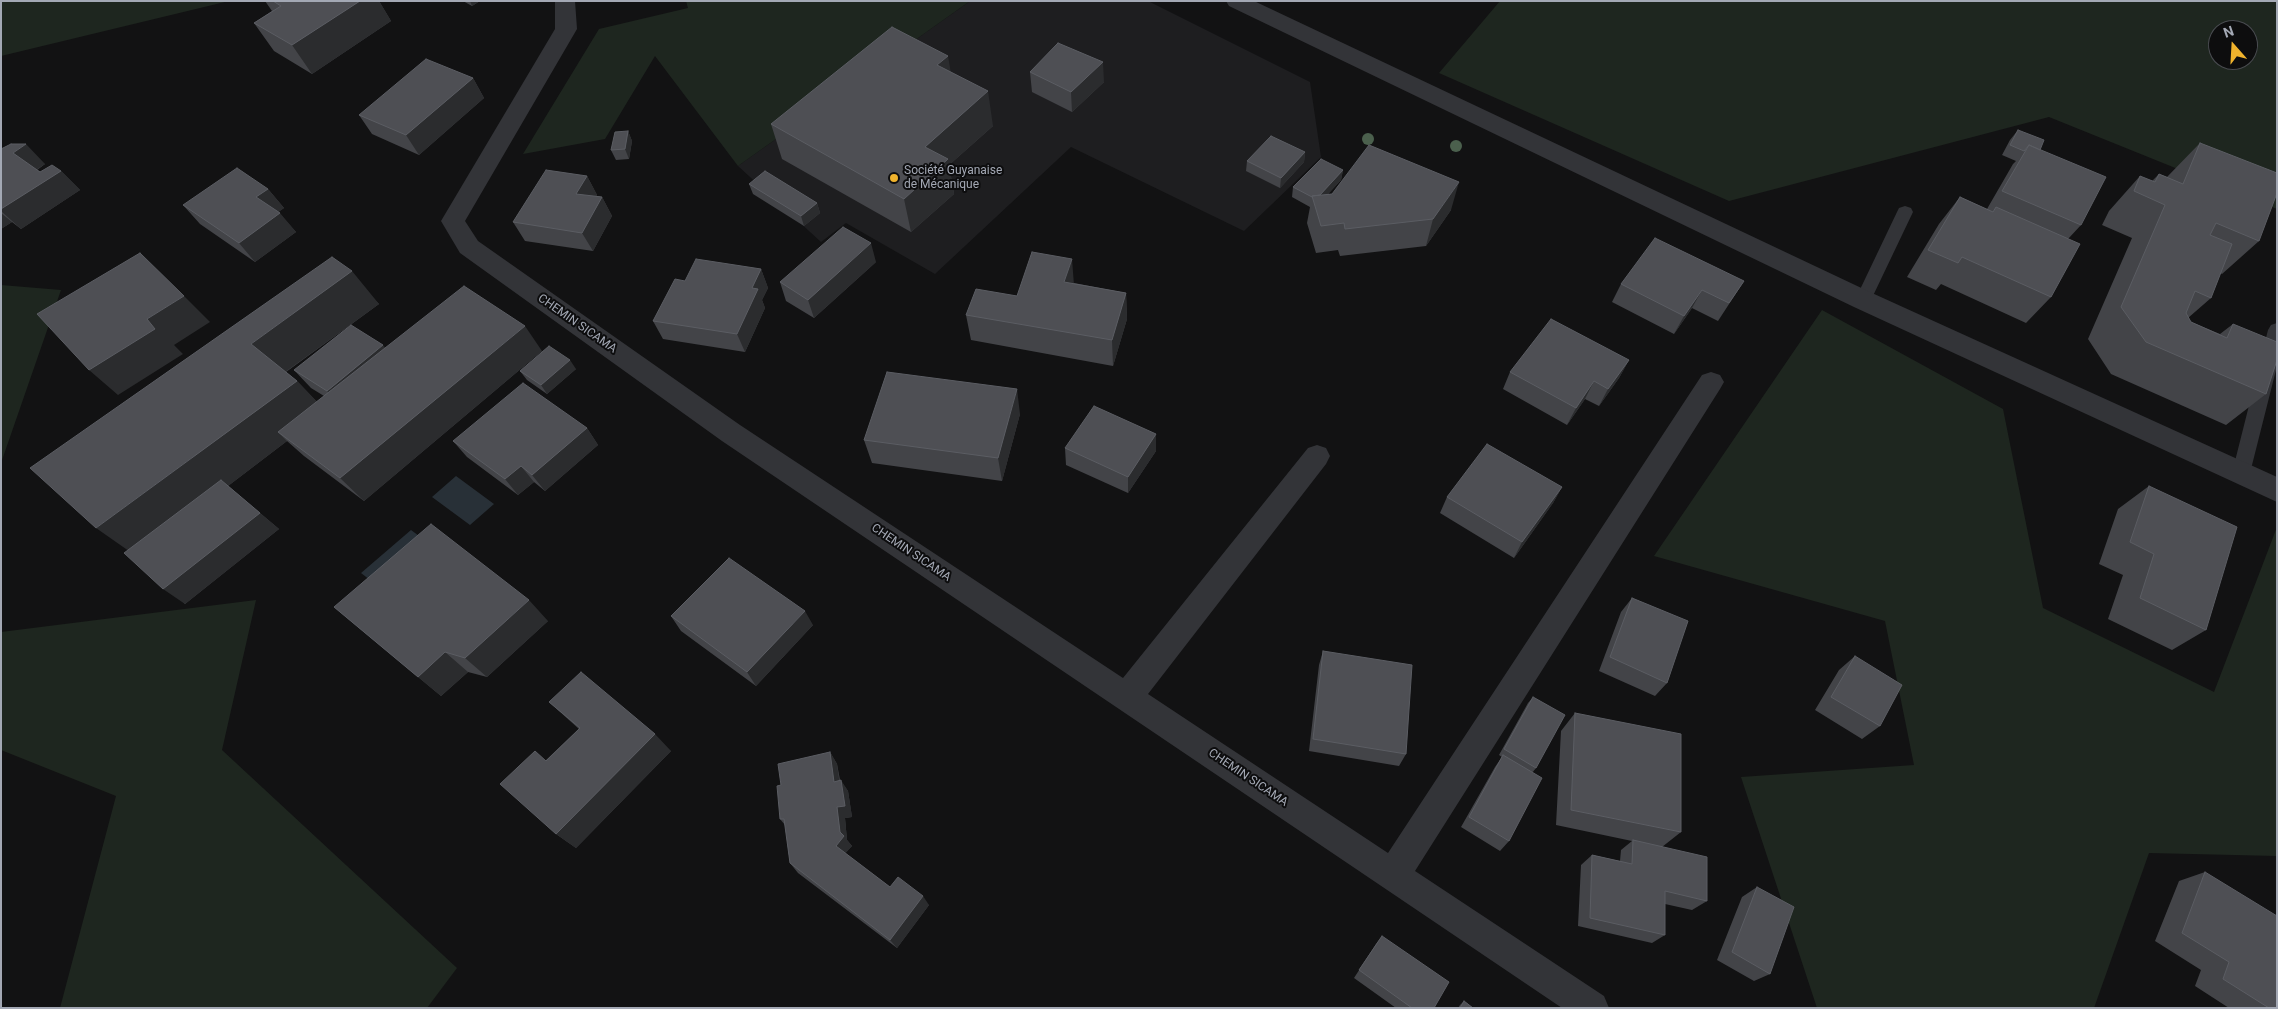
<!DOCTYPE html>
<meta charset="utf-8">
<style>
body{margin:0}
#map{position:relative;width:2278px;height:1009px;overflow:hidden;background:#121213;font-family:Roboto,sans-serif}
canvas{display:block}
.frame{position:absolute;inset:0;border:2px solid #a3a8b4;pointer-events:none}
.north{position:absolute;left:2208px;top:20px;width:50px;height:50px;box-sizing:border-box;background:#0d0d0e;border:1px solid #494b50;border-radius:50%;rotate:341deg;font-size:14px;font-weight:700;line-height:20px;text-align:center;color:#a3a8b4}
.north::after{content:'';display:block;margin:auto;width:18px;height:22px;background:#f0b32d;clip-path:polygon(50% 0,100% 100%,50% 72%,0 100%)}
</style>
<div id="map">
<canvas width="2278" height="1009"></canvas>
<div class="frame"></div>
<div class="north">N</div>
</div>
<script>
const ctx = document.querySelector('canvas').getContext('2d');
ctx.lineJoin = 'round';
function fill(path, color) { ctx.fillStyle = color; ctx.fill(path, 'evenodd'); }
const shape = rows => new Path2D(rows.map(r => 'M' + r).join(''));
function trace(path, color, width, dash) { ctx.strokeStyle = color; ctx.lineWidth = width; ctx.lineCap = dash ? 'butt' : 'round'; ctx.setLineDash(dash || []); ctx.stroke(path); }
function label(font, color, halo, rows, align = 'center') {
  ctx.font = font + ' Roboto,sans-serif'; ctx.lineWidth = 4; ctx.setLineDash([]); ctx.textBaseline = 'middle'; ctx.strokeStyle = halo; ctx.fillStyle = color; for (const [text, x, y, turn = 0] of rows) {
    ctx.save(); ctx.translate(x, y); ctx.rotate((+turn || 0) * Math.PI / 180); ctx.textAlign = isNaN(turn) ? turn : align; if (halo) ctx.strokeText(text, 0, 0); ctx.fillText(text, 0, 0); ctx.restore();
  }
}
fill(shape([
 [970,1,1148,1,1310,82,1321,157,1244,231,1071,147,935,274,846,223,821,242,738,166]
]), '#1e1e20');
fill(shape([
 [1,1,229,1,1,56],
 [686,1,970,1,738,166,655,56,605,139,523,154,599,29,688,8],
 [1500,1,2277,1,2277,209,2049,117,1729,201,1439,73],
 [2218,30,2248,30,2248,60,2218,60],
 [1,285,61,290,1,463],
 [1822,310,2003,409,2043,608,2214,692,2277,527,2277,856,2149,853,2094,1008,1817,1008,1741,777,1914,765,1885,621,1654,556],
 [256,600,222,750,457,968,427,1008,60,1008,116,796,1,750,1,632]
]), '#1e261f');
fill(shape([
 [456,476,494,504,470,525,432,497],
 [411,530,434,547,384,591,361,573]
]), '#283037');
fill(shape([
 [1905,206,1911,208,1913,212,1871,300,1869,305,1863,307,1857,305,1855,300,1897,212,1899,208,1905,206],
 [2277,323,2277,366,2250,473,2248,479,2241,481,2234,479,2232,473,2268,330,2271,325,2277,323]
]), '#333438');
fill(shape([
 [555,1,575,1,577,29,465,221,478,241,740,425,1123,678,1308,448,1317,445,1326,448,1330,456,1326,464,1148,694,1388,853,1702,375,1711,372,1720,375,1724,382,1720,389,1415,871,1604,996,1609,1008,1562,1008,722,441,460,253,441,221,555,29,555,1],
 [1226,1,1254,1,1872,293,2277,477,2277,502,1854,307,1229,6,1226,1]
]), '#333438');
ctx.fillStyle = '#4b604d';
for (const [x, y] of [
 [1368,139],
 [1456,146]
]) { ctx.beginPath(); ctx.arc(x, y, 6, 0, 2 * Math.PI); ctx.fill(); }
fill(shape([
 [265,1,379,1,391,21,312,74,274,51,254,23,272,11],
 [463,1,480,1,472,6],
 [951,72,993,126,949,165,954,194,911,232,782,159,771,124],
 [1030,72,1104,82,1072,112,1032,92],
 [473,78,484,98,419,155,372,134,359,115],
 [2018,130,2040,150,2081,225,2068,239,2051,297,2026,323,1941,284,1936,290,1907,277,1939,224,1960,197,1987,209,2013,164,2016,161,2002,155,2010,140],
 [628,131,632,141,629,159,616,160,611,150],
 [2200,143,2259,241,2222,274,2220,273,2211,298,2188,318,2191,322,2220,334,2233,324,2266,394,2226,425,2111,374,2088,339,2132,238,2102,225,2109,211,2140,176,2152,181,2159,174,2167,177],
 [1,149,45,164,37,170,40,172,61,171,80,190,21,229,12,222,1,229],
 [1305,152,1304,162,1280,188,1246,171,1247,161],
 [1343,170,1341,180,1328,194,1451,210,1426,246,1340,256,1338,250,1316,253,1307,223,1310,207,1292,197,1293,187],
 [587,176,597,195,596,196,602,197,612,216,593,251,525,241,513,222],
 [749,184,817,203,820,213,804,226,753,194],
 [268,189,284,208,278,212,296,232,255,262,200,224,183,205],
 [332,257,379,304,286,372,297,381,317,402,324,396,311,388,294,370,385,348,542,351,364,501,304,456,287,441,228,486,279,529,185,604,128,550],
 [876,262,814,318,786,301,780,282],
 [761,269,768,288,762,300,765,308,745,352,663,339,653,321,685,281],
 [1744,281,1718,321,1692,308,1674,334,1612,302,1621,284],
 [1074,283,1126,293,1127,319,1113,366,971,340,966,315,1017,296],
 [1629,360,1619,378,1599,406,1585,399,1567,425,1503,389,1510,372],
 [576,369,547,394,527,380,520,371],
 [1020,414,1002,481,872,463,864,440],
 [587,428,598,445,545,491,534,482,518,495,467,457,453,441],
 [1156,434,1156,451,1128,493,1066,465,1065,448],
 [2149,486,2206,630,2172,650,2108,619,2123,575,2099,564,2118,509],
 [1562,487,1553,503,1514,558,1440,513,1447,497],
 [1632,598,1667,683,1655,696,1599,671,1621,612],
 [334,607,548,621,487,677,468,672,441,696],
 [671,616,813,625,756,686,681,631],
 [1323,651,1406,754,1399,766,1309,751,1319,665],
 [1855,656,1880,726,1862,739,1815,710,1839,670],
 [1533,697,1536,768,1532,773,1509,841,1500,851,1461,827,1495,767,1502,757,1499,755,1528,703],
 [549,702,671,751,576,848,556,834,546,760,579,729],
 [1575,713,1681,832,1662,847,1707,901,1692,910,1665,904,1665,935,1652,943,1578,926,1581,865,1592,855,1620,861,1621,850,1632,841,1556,825,1561,731],
 [830,752,837,764,840,780,848,791,852,817,845,818,847,840,852,846,845,853,890,887,929,905,897,948,798,873,790,863,785,825,780,819,781,785],
 [2205,872,2277,1008,2229,1008,2195,986,2201,970,2155,941,2179,881],
 [1757,887,1770,974,1754,981,1717,960,1742,897],
 [1382,936,1434,1008,1396,1008,1354,978,1376,944],
 [1464,1001,1473,1008,1458,1008,1460,1005]
]), '#434448');
fill(shape([
 [360,1,379,1,391,21,312,74,292,45],
 [470,1,480,1,472,6],
 [948,56,954,91,937,65],
 [1103,62,1104,82,1072,112,1071,92],
 [473,78,484,98,419,155,406,135],
 [988,91,993,126,949,165,954,194,911,232,904,199,925,147],
 [628,131,632,141,629,159,625,149],
 [26,144,45,164,33,172,13,153],
 [1305,152,1304,162,1280,188,1281,178],
 [1343,170,1341,180,1315,208,1316,199],
 [61,171,80,190,21,229,1,211,1,209],
 [587,176,597,195,587,213,576,194],
 [1459,182,1451,210,1426,246,1433,219],
 [268,189,284,208,272,217,256,197],
 [602,197,612,216,593,251,582,233],
 [817,203,820,213,804,226,801,216],
 [1,213,12,222,1,229],
 [280,213,296,232,255,262,239,243],
 [871,243,876,262,814,318,808,300],
 [1072,259,1074,285,1064,282],
 [761,269,768,288,762,300,765,308,745,352,737,334,752,288],
 [352,271,379,304,281,375,251,344],
 [1702,290,1692,308,1674,334,1684,316],
 [1126,293,1127,319,1113,366,1112,340],
 [184,296,210,322,174,345,183,354,118,395,89,370,147,319],
 [525,326,542,351,364,501,340,478],
 [383,345,398,363,344,408,327,391],
 [570,360,576,369,547,394,541,385],
 [1629,360,1619,378,1599,406,1608,389],
 [297,381,326,411,278,432,287,441,228,486,279,529,185,604,163,589,136,556,96,528],
 [1594,381,1585,399,1567,425,1576,408],
 [1017,389,1020,414,1002,481,998,458],
 [587,428,598,445,545,491,532,475],
 [1156,434,1156,451,1128,493,1128,477],
 [521,466,534,482,518,495,505,479],
 [1562,487,1553,503,1514,558,1522,542],
 [529,600,548,621,487,677,465,658],
 [805,611,813,625,756,686,747,672],
 [445,652,468,672,441,696,418,677],
 [655,734,671,751,576,848,556,834],
 [830,752,837,764,841,793,834,782],
 [841,780,848,791,852,817,845,818,847,840,852,846,843,856,836,846,840,832,837,807],
 [923,896,929,905,897,948,890,940]
]), '#2b2c2e');
const building = shape([
 [273,1,360,1,292,45,254,23,281,6,273,1],
 [892,27,948,56,937,65,988,91,925,147,948,159,904,199,771,124,892,27],
 [1058,43,1103,62,1071,92,1030,72,1058,43],
 [426,59,473,78,406,135,359,115,426,59],
 [2018,130,2044,140,2040,150,2029,145,2024,151,2010,145,2018,130],
 [628,131,625,149,611,150,615,132,628,131],
 [1271,136,1305,152,1281,178,1247,161,1271,136],
 [2200,143,2277,173,2277,193,2259,241,2216,223,2210,235,2232,244,2211,298,2195,291,2186,313,2191,322,2227,338,2233,324,2277,342,2277,360,2266,394,2146,342,2121,307,2165,205,2134,191,2140,176,2155,182,2159,174,2183,184,2200,143],
 [11,144,26,144,13,153,40,172,52,165,61,171,1,209,1,149,11,144],
 [1369,145,1459,182,1433,219,1345,229,1344,223,1321,226,1312,196,1332,194,1369,145],
 [2029,145,2106,177,2081,225,2002,191,2029,145],
 [1321,159,1343,170,1320,195,1312,196,1312,197,1293,187,1321,159],
 [237,168,268,189,256,197,280,213,239,243,183,205,237,168],
 [546,170,587,176,576,194,602,197,582,233,513,222,546,170],
 [765,171,817,203,801,216,749,184,765,171],
 [1960,197,1993,212,1996,207,2080,244,2051,297,1962,257,1958,263,1928,250,1960,197],
 [843,227,871,243,808,300,780,282,843,227],
 [1655,238,1744,281,1729,303,1702,290,1684,316,1621,284,1655,238],
 [1032,252,1072,259,1064,282,1126,293,1112,340,966,315,976,289,1017,296,1032,252],
 [140,253,184,296,147,319,155,329,89,370,37,314,140,253],
 [332,257,352,271,251,344,297,381,96,528,30,468,332,257],
 [696,259,761,269,752,288,758,289,737,334,653,321,675,279,685,281,696,259],
 [464,286,525,326,340,478,278,432,464,286],
 [1551,319,1629,360,1608,389,1594,381,1576,408,1510,372,1551,319],
 [351,325,383,345,327,391,294,370,351,325],
 [549,346,570,360,541,385,520,371,549,346],
 [887,372,1017,389,998,458,864,440,887,372],
 [523,383,587,428,532,475,521,466,505,479,453,441,523,383],
 [1094,406,1156,434,1128,477,1065,448,1094,406],
 [1487,444,1562,487,1522,542,1447,497,1487,444],
 [221,480,260,513,163,589,124,553,221,480],
 [2149,486,2237,527,2206,630,2140,598,2154,554,2130,542,2149,486],
 [431,524,529,600,465,658,445,652,418,677,334,607,431,524],
 [729,558,805,611,747,672,671,616,729,558],
 [1632,598,1688,621,1667,683,1610,657,1632,598],
 [1323,651,1412,665,1406,754,1313,739,1323,651],
 [1855,656,1902,685,1880,726,1831,697,1855,656],
 [581,672,655,734,556,834,500,784,535,751,546,761,580,728,549,702,581,672],
 [1533,697,1565,715,1536,768,1504,749,1533,697],
 [1575,713,1681,734,1681,832,1571,810,1575,713],
 [830,752,834,782,841,780,845,806,837,807,840,832,844,836,836,846,890,887,898,877,923,896,890,940,790,863,784,819,780,819,777,786,781,785,778,764,830,752],
 [1503,755,1542,778,1509,841,1469,817,1503,755],
 [1633,840,1707,857,1707,901,1665,891,1665,935,1590,918,1592,855,1632,864,1633,840],
 [2205,872,2277,916,2277,1008,2269,1008,2223,979,2229,962,2182,933,2205,872],
 [1757,887,1794,907,1770,974,1732,952,1757,887],
 [1382,936,1449,982,1434,1008,1412,1008,1359,970,1382,936],
 [1464,1001,1473,1008,1460,1008,1464,1001]
]);
fill(building, '#4e4f54');
trace(building, '#5b5d63', 1);
for (const [x, y, r, color] of [
 [894,178,5,"#f0b32d"]
]) { const dot = new Path2D(); dot.arc(x, y, r, 0, 2 * Math.PI); ctx.fillStyle = color; ctx.fill(dot); trace(dot, '#0d0d0e', 2); }
label('12px', '#a3a8b4', '#0d0d0e', [
 ["Société Guyanaise",904,171],
 ["de Mécanique",904,185]
], 'left');
label('12px', '#a3a8b4', '#0d0d0e', [
 ["CHEMIN SICAMA",577,324,35],
 ["CHEMIN SICAMA",911,553,34],
 ["CHEMIN SICAMA",1248,778,34]
]);
</script>
